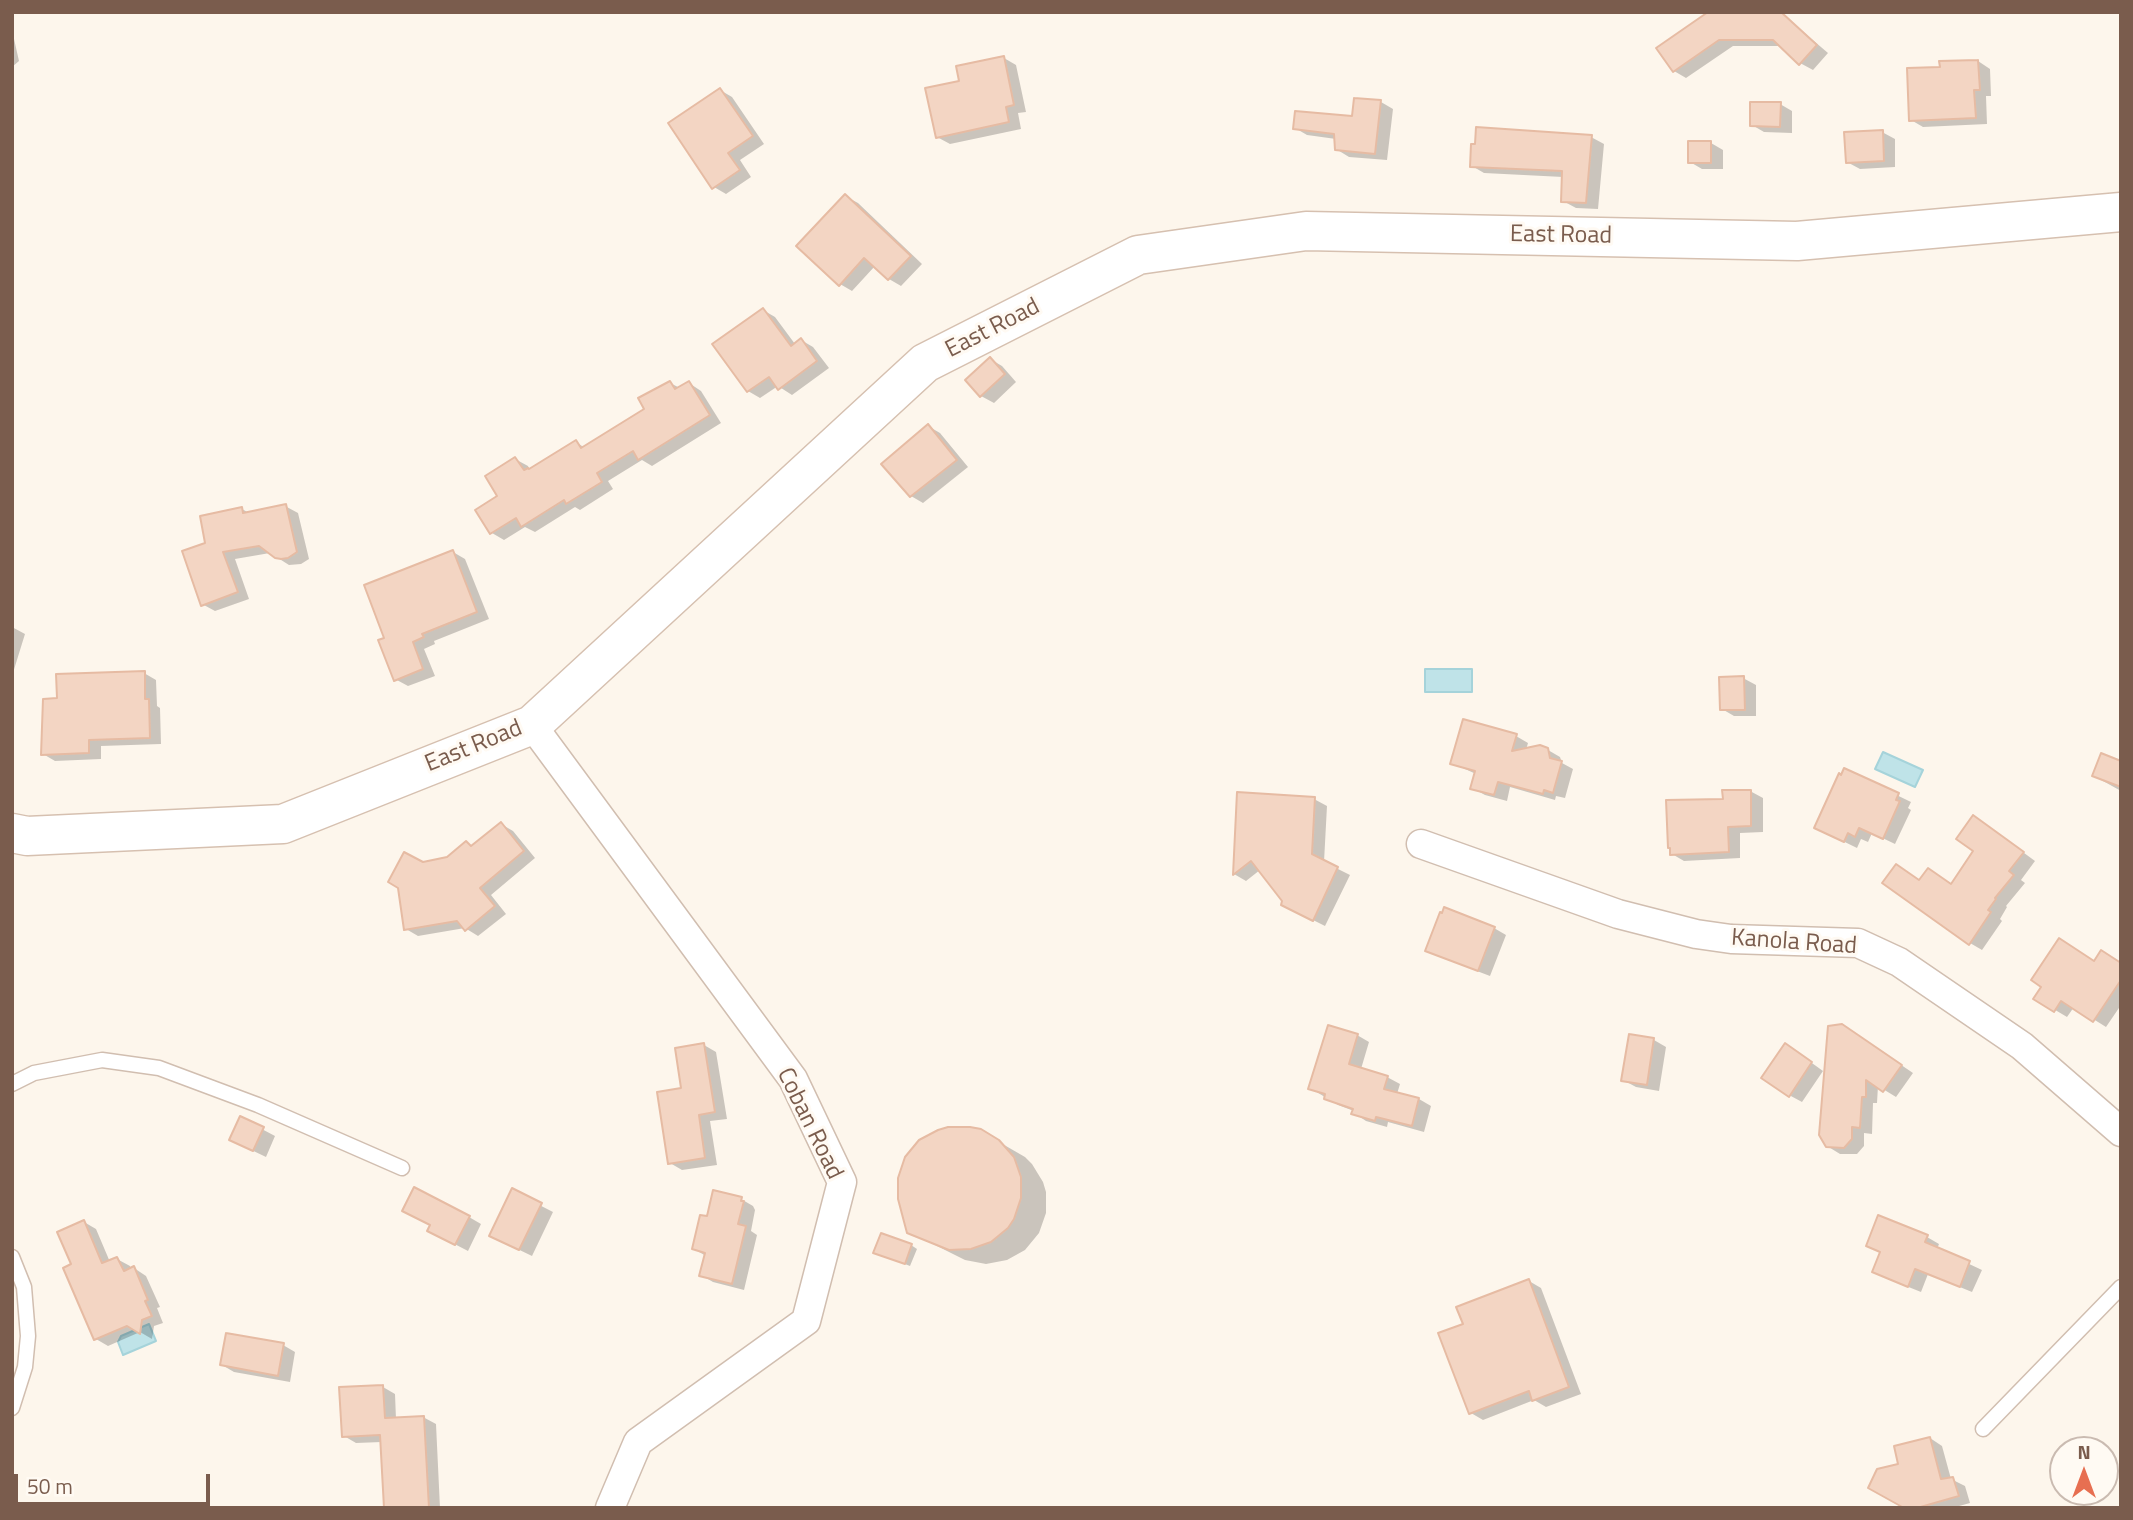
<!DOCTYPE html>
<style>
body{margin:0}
#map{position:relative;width:2133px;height:1520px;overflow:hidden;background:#fdf6ec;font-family:"Titillium Web",sans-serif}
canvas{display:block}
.frame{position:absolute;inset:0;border:14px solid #7a5c4d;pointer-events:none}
.north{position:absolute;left:2049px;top:1436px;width:70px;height:70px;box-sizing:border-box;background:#fffaf3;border:2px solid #cabbb1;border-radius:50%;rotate:0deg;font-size:19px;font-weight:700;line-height:28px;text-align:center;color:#7a5c4d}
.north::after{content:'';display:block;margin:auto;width:24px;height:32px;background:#e76f51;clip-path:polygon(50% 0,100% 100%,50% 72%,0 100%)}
.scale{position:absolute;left:14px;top:1474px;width:196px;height:32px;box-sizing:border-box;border:4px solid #7a5c4d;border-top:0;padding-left:9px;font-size:21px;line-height:24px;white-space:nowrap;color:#7a5c4d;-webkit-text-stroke:5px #fffaf3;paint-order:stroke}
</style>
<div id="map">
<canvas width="2133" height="1520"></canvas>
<div class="frame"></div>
<div class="north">N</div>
<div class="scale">50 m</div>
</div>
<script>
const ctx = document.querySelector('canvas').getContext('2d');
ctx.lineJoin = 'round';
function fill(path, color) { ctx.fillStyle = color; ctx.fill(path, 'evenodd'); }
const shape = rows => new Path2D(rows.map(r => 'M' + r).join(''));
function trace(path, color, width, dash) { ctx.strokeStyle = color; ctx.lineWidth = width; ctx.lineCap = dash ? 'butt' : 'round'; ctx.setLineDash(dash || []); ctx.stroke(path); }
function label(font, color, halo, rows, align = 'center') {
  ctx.font = font + ' "Titillium Web",sans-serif'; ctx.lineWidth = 6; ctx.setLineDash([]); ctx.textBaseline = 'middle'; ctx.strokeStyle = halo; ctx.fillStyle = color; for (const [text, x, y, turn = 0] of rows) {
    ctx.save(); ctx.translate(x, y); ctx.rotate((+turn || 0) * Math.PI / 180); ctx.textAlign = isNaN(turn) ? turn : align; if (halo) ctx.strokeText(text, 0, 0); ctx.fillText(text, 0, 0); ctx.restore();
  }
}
const water = shape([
 [1425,669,1472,669,1472,692,1425,692,1425,669],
 [1883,752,1923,770,1915,787,1875,769,1883,752],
 [149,1324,156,1341,123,1355,118,1342,121,1336,149,1324]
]);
fill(water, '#bfe3e8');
trace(water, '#a5d3da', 2);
fill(shape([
 [1780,12,1828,53,1813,70,1800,63,1782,46,1733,46,1686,78,1674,71,1659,49],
 [12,30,19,61,12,67],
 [1004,58,1016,65,1026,112,1018,113,1021,129,950,144,937,137,961,82],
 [1978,61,1990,69,1991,96,1986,96,1987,124,1923,127,1911,120,1942,68],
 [720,90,732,97,764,144,740,160,751,177,726,194,714,187],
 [1381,102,1393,109,1387,160,1349,157,1336,149,1336,139,1307,135,1295,128,1354,118],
 [1780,104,1792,111,1792,133,1764,132,1752,125],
 [1882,132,1895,139,1895,167,1860,169,1847,162],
 [1591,137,1604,144,1598,209,1576,208,1563,201,1563,177,1484,173,1472,166],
 [1711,143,1723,150,1723,169,1702,169,1690,162],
 [845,196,858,203,922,264,901,286,889,279,875,266,852,291,840,284],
 [763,310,775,317,795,344,801,340,813,347,829,368,792,395,778,386,760,398,748,391],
 [990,359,1002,366,1016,382,994,403,981,396],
 [670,383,680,388,689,383,701,391,721,423,652,466,642,460,608,481,613,489,580,510,575,507,535,532,525,527,504,540,492,533,499,497,515,459,528,466,530,471,576,442,585,448,647,409],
 [928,426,940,433,968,467,923,503,911,496],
 [285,506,298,513,309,559,301,564,289,565,270,553,235,559,249,599,215,611,202,604,207,544,242,509,249,513],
 [453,552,465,559,489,619,434,641,435,644,424,649,435,676,408,686,395,679,387,639],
 [12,627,25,634,12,676],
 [144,673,156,680,157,706,160,708,161,744,101,746,101,759,55,761,43,754,59,700],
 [1743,678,1756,685,1756,716,1734,716,1722,709],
 [1516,736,1528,743,1526,750,1548,750,1560,757,1562,763,1573,769,1565,798,1556,796,1555,800,1510,787,1507,801,1485,795,1472,788,1476,774,1452,763],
 [2121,763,2121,791,2094,776],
 [1845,770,1911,802,1908,808,1911,810,1895,844,1872,833,1868,842,1861,839,1857,848,1816,828],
 [1750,791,1763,798,1763,832,1740,833,1740,858,1684,861,1672,854,1724,801],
 [1238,794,1314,799,1327,806,1324,862,1350,875,1325,926,1295,911,1260,870,1246,881,1234,874],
 [501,824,513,831,535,858,491,895,506,914,478,936,465,928,418,936,406,929,422,864,447,859,466,843,473,847],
 [1986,825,2035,861,2021,880,2025,883,2006,906,2007,907,2000,919,2002,921,1982,950,1970,943,1920,881,1952,885,1976,851],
 [1494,928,1506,935,1490,976,1440,957,1427,950],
 [2121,964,2121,1005,2106,1027,2074,1007,2067,1017,2035,998],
 [1854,1033,1913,1073,1896,1097,1878,1086,1877,1103,1873,1103,1872,1134,1864,1133,1864,1146,1857,1154,1840,1154,1827,1146],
 [1357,1035,1369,1042,1361,1069,1387,1077,1400,1084,1397,1094,1419,1099,1431,1106,1424,1132,1388,1122,1387,1127,1366,1121,1354,1113,1354,1111,1338,1105,1310,1088],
 [1654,1040,1666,1047,1659,1091,1636,1087,1623,1080],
 [704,1045,716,1052,727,1119,710,1121,717,1165,682,1170,670,1163,683,1090],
 [1798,1053,1823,1071,1802,1102,1789,1095],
 [241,1118,275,1136,266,1157,243,1146],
 [980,1131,1025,1157,1032,1164,1043,1182,1046,1192,1046,1213,1039,1233,1025,1250,1007,1260,986,1264,965,1260,909,1232],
 [512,1191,553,1212,532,1256,503,1242],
 [741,1199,753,1206,755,1210,751,1231,757,1235,744,1290,713,1282,701,1275,706,1256,694,1249,708,1218],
 [469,1217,481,1224,468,1251,441,1237],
 [84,1222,96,1229,110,1262,117,1259,130,1266,131,1270,134,1268,146,1276,160,1307,157,1308,163,1323,154,1326,152,1339,140,1332,108,1346,96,1339,74,1265],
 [1927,1237,1939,1244,1937,1249,1982,1270,1972,1292,1928,1274,1921,1292,1886,1278],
 [911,1245,917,1249,910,1266,876,1253],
 [1529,1281,1541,1288,1581,1394,1546,1407,1534,1400,1483,1420,1471,1413,1465,1325],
 [283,1345,295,1352,290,1382,234,1372,222,1365],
 [383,1387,395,1394,396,1419,423,1417,436,1424,440,1508,386,1508,382,1442,356,1443,344,1436],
 [1930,1438,1942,1446,1951,1479,1965,1486,1970,1503,1952,1508,1907,1508,1900,1465]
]), '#0003');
const building = shape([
 [1708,12,1781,12,1817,45,1799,65,1773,40,1719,40,1673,72,1656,48,1708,12],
 [1004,56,1014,105,1006,107,1009,122,936,138,925,88,959,81,956,66,1004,56],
 [1978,60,1980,90,1974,90,1976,118,1909,121,1907,68,1940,67,1939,61,1978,60],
 [720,88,753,136,728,153,740,170,712,189,668,123,720,88],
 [1354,98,1381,100,1375,154,1335,150,1334,134,1293,129,1295,111,1352,116,1354,98],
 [1750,102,1781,102,1780,127,1750,126,1750,102],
 [1476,127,1592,135,1586,203,1561,202,1562,171,1470,167,1471,144,1475,144,1476,127],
 [1883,130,1884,161,1846,163,1844,132,1883,130],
 [1688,141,1711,141,1711,163,1688,163,1688,141],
 [845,194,911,256,888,280,864,258,839,286,796,246,845,194],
 [763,308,791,346,801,338,817,361,778,390,769,377,747,392,712,344,763,308],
 [990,357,1005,374,980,397,965,380,990,357],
 [670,381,675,389,689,381,710,415,638,460,633,451,597,473,602,482,566,504,564,500,521,527,516,518,490,534,475,510,497,496,485,476,515,457,524,470,528,468,529,469,576,440,581,448,644,409,638,398,670,381],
 [928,424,957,460,910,497,881,464,928,424],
 [286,504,297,552,288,558,281,559,275,558,259,546,223,552,238,592,201,606,182,551,205,543,200,516,242,507,243,513,286,504],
 [453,550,477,612,422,634,424,637,413,642,423,669,394,681,378,640,384,638,364,585,453,550],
 [145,671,145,699,149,699,150,738,89,740,89,753,41,755,43,699,57,698,56,674,145,671],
 [1744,676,1745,710,1720,710,1719,677,1744,676],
 [1463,719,1517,734,1512,751,1540,745,1548,748,1550,758,1562,761,1553,793,1544,790,1543,794,1498,782,1494,795,1470,789,1475,771,1450,764,1463,719],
 [2101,753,2121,761,2121,787,2092,776,2101,753],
 [1844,768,1899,793,1896,800,1900,801,1883,839,1859,828,1855,837,1848,833,1844,842,1814,828,1839,773,1841,775,1844,768],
 [1722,790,1751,790,1751,826,1728,827,1729,852,1670,855,1670,848,1668,848,1666,800,1723,799,1722,790],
 [1237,792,1315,797,1312,854,1338,867,1313,921,1281,905,1282,901,1251,861,1233,875,1237,792],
 [1973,815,2024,852,2009,871,2014,875,1995,898,1996,899,1988,910,1991,912,1969,945,1882,883,1896,864,1919,880,1928,868,1951,884,1973,851,1956,839,1973,815],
 [501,822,524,851,480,888,495,906,465,931,457,921,404,930,398,888,388,882,404,852,423,862,447,857,466,841,471,846,501,822],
 [1444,907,1495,927,1478,971,1425,951,1440,912,1442,913,1444,907],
 [2059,938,2094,961,2101,950,2121,963,2121,980,2093,1022,2061,1001,2054,1012,2033,999,2041,987,2031,980,2059,938],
 [1842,1024,1902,1065,1883,1092,1866,1080,1866,1097,1862,1097,1860,1128,1852,1127,1852,1139,1844,1148,1826,1147,1819,1135,1828,1026,1842,1024],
 [1328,1025,1358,1034,1349,1064,1388,1076,1384,1089,1419,1098,1412,1126,1376,1117,1375,1121,1351,1114,1353,1109,1324,1099,1325,1094,1308,1089,1328,1025],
 [1629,1034,1654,1038,1647,1085,1621,1081,1629,1034],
 [704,1043,715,1112,699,1115,705,1158,668,1164,657,1092,681,1088,675,1048,704,1043],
 [1785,1043,1812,1062,1789,1097,1761,1078,1785,1043],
 [240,1116,264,1127,253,1151,229,1140,240,1116],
 [948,1127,970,1127,981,1129,999,1140,1014,1157,1021,1177,1021,1198,1014,1219,1008,1228,991,1242,971,1249,949,1250,907,1233,898,1199,898,1178,905,1157,919,1140,938,1130,948,1127],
 [414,1187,470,1216,455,1245,427,1231,430,1225,402,1211,414,1187],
 [512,1188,542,1203,519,1250,489,1236,512,1188],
 [713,1190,742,1197,741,1201,744,1201,738,1224,746,1226,732,1284,699,1276,705,1253,692,1249,700,1215,707,1216,713,1190],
 [1878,1215,1928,1235,1925,1242,1970,1261,1960,1287,1915,1269,1908,1287,1872,1272,1880,1252,1866,1246,1878,1215],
 [84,1220,102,1263,117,1257,124,1271,134,1266,148,1300,145,1301,152,1316,142,1320,140,1334,127,1326,94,1340,63,1268,71,1264,57,1232,84,1220],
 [881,1233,912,1244,905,1264,873,1253,881,1233],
 [1529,1279,1569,1387,1532,1401,1529,1391,1469,1414,1438,1333,1463,1324,1456,1307,1529,1279],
 [226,1333,284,1343,278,1376,220,1365,226,1333],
 [383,1385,385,1418,424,1416,429,1508,384,1508,380,1435,342,1437,339,1387,383,1385],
 [1930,1437,1941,1479,1953,1477,1959,1496,1917,1508,1904,1508,1868,1488,1877,1469,1898,1464,1894,1446,1930,1437]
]);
fill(building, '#f3d5c3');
trace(building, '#e6bba3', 2);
const lane = shape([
 [12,1084,34,1073,102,1060,159,1068,258,1105,402,1168],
 [12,1257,24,1287,28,1336,25,1367,12,1408],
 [1983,1429,2121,1287]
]);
const street = shape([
 [532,725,793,1079,842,1182,806,1321,638,1442,610,1508],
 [1421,844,1618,914,1696,934,1731,939,1858,943,1899,962,2022,1046,2121,1132]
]);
const secondary = shape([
 [12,833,27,836,283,824,532,725,925,363,1138,255,1306,231,1797,241,2121,212]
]);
trace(lane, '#d1beb0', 17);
trace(street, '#d1beb0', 31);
trace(secondary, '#d6c0b0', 41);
trace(lane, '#fff', 14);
trace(street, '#fff', 28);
trace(secondary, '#fff', 38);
label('24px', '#7a5c4d', '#fffaf3', [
 ["East Road",1561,236,1],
 ["East Road",993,329,-27],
 ["East Road",474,747,-22],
 ["Kanola Road",1794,943,4],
 ["Coban Road",809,1124,64]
]);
</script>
